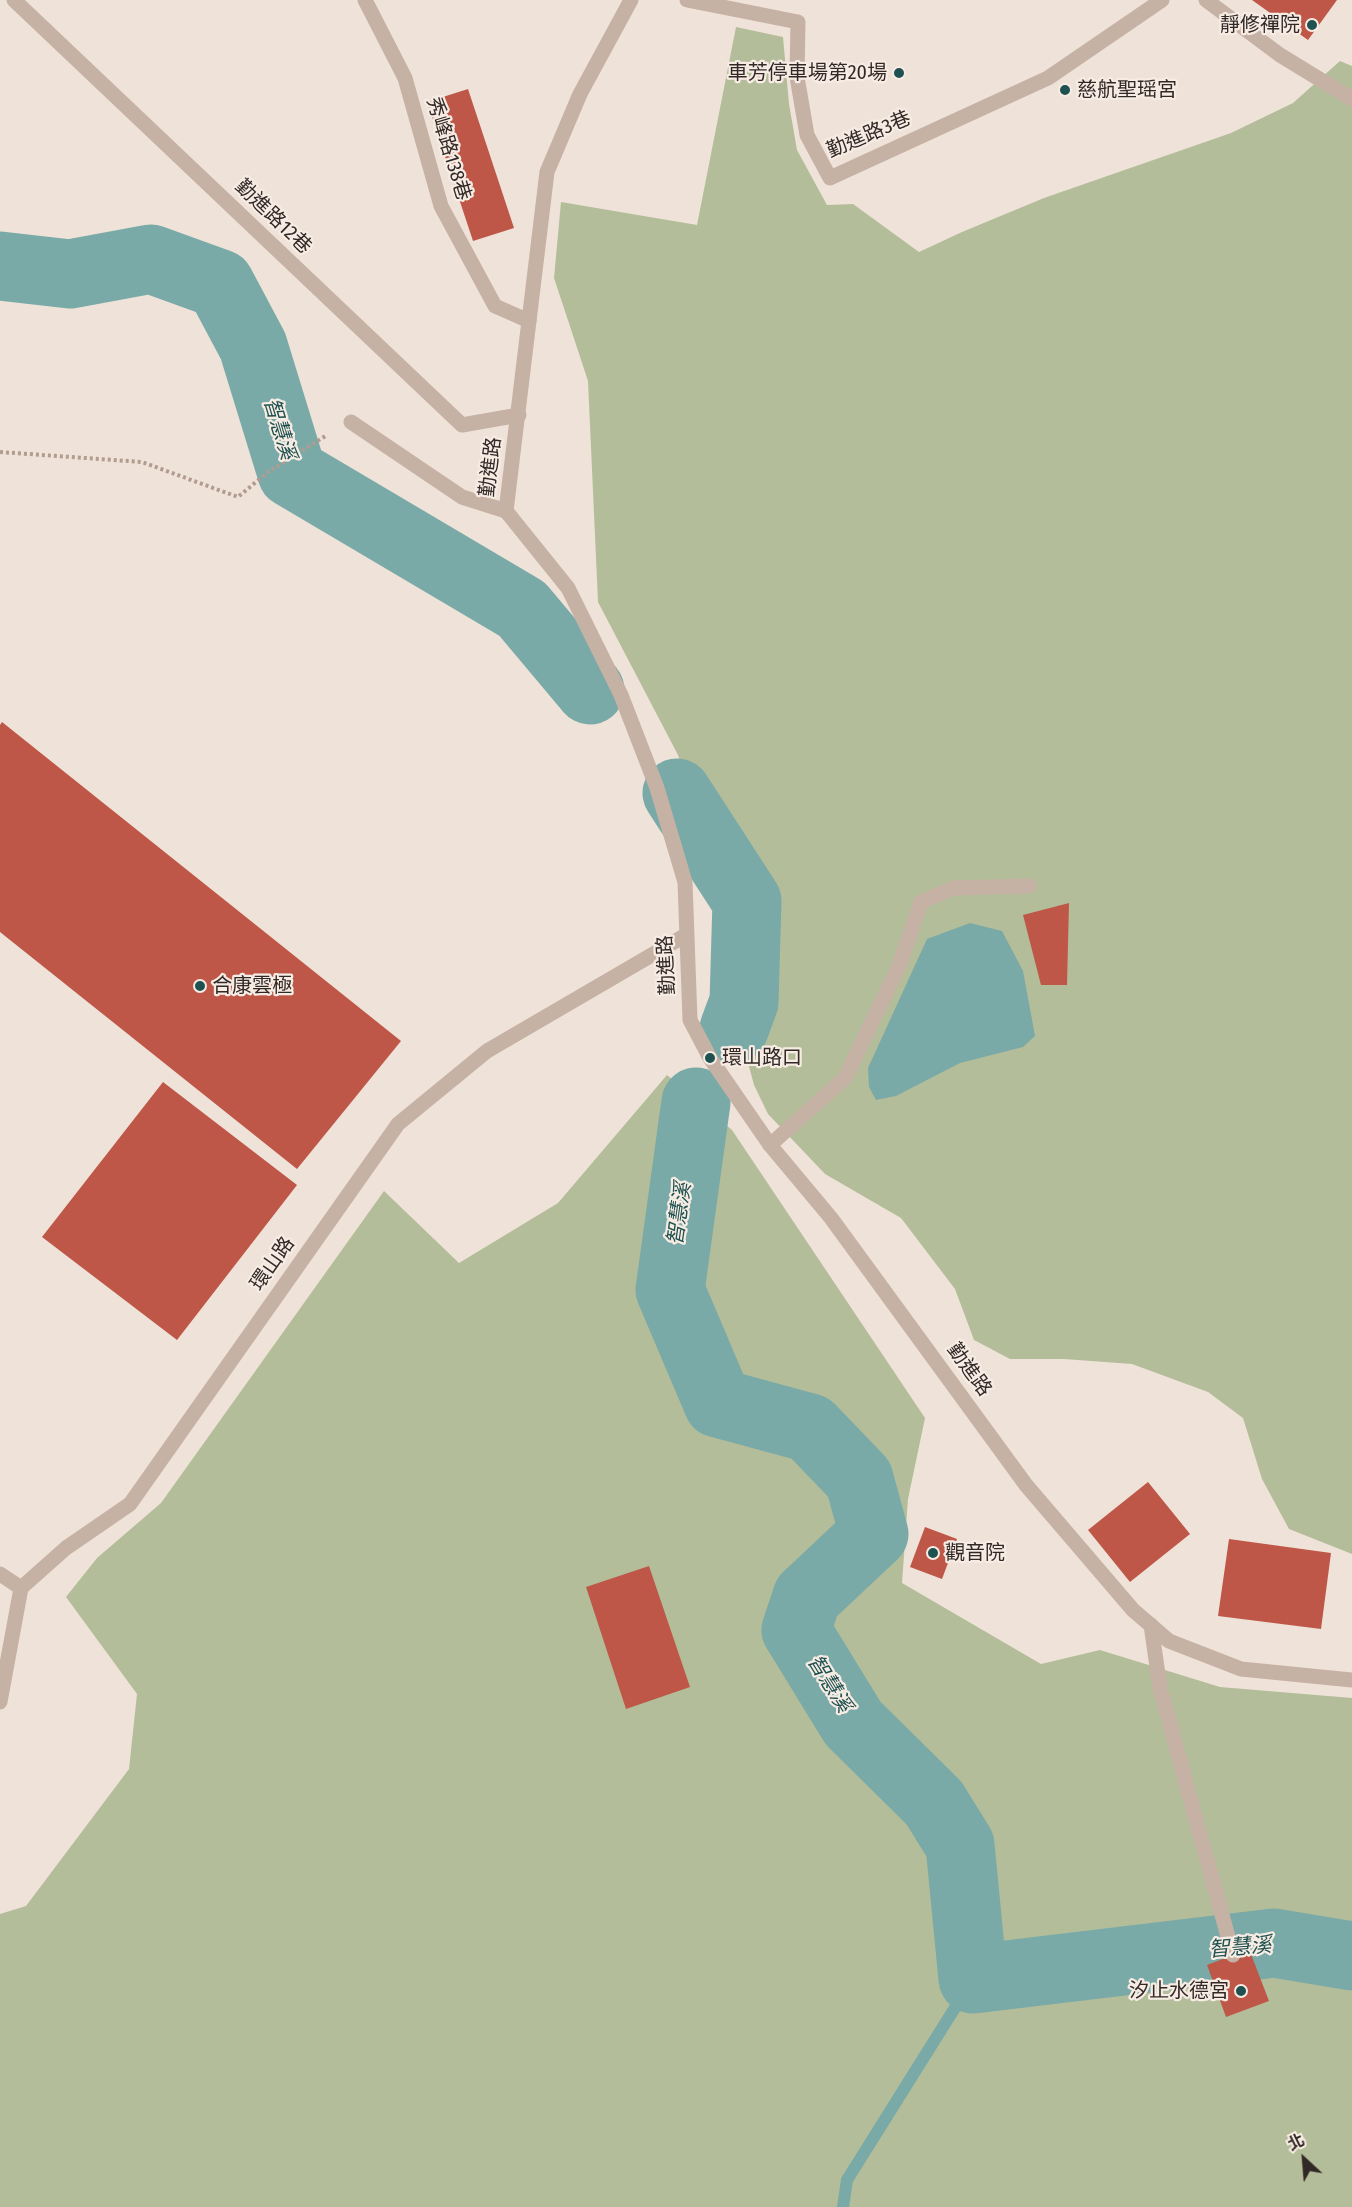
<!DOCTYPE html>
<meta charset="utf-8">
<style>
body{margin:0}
#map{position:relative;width:1352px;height:2207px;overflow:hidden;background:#efe2d8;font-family:"Fira Sans Condensed","Noto Sans TC",sans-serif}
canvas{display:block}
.north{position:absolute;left:1274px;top:2129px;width:60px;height:60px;-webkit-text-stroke:4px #f7ece4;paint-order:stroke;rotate:334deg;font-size:16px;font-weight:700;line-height:24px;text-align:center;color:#322826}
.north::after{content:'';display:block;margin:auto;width:21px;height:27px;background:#322826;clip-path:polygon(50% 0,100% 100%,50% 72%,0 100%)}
</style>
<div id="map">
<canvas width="1352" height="2207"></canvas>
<div class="north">北</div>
</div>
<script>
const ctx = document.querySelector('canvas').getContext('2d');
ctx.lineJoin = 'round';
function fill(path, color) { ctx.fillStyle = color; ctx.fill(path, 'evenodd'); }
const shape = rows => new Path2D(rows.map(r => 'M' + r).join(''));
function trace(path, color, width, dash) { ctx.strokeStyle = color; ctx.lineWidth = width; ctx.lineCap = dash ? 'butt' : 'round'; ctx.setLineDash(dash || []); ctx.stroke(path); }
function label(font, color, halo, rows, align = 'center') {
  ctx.font = font + ' "Fira Sans Condensed","Noto Sans TC",sans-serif'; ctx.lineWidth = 4.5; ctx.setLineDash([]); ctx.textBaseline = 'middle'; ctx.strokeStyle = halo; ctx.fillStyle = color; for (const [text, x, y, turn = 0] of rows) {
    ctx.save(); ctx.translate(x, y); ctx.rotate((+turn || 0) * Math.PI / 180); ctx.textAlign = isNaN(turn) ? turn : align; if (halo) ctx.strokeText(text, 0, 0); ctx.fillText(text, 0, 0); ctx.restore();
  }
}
fill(shape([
 [736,27,783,37,789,104,797,150,827,205,853,204,919,252,962,232,1044,198,1231,133,1293,103,1340,61,1352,66,1352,1554,1289,1529,1262,1479,1243,1418,1208,1392,1132,1364,1064,1359,1010,1359,974,1340,955,1289,901,1218,825,1174,768,1114,754,1085,724,973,723,884,678,755,598,602,588,381,554,278,561,202,697,225],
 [667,1075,732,1130,925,1418,908,1499,902,1583,1041,1664,1100,1650,1220,1687,1352,1698,1352,2207,0,2207,0,1914,26,1906,129,1769,137,1694,66,1597,97,1558,161,1503,384,1191,459,1263,558,1203]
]), '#b4bd99');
fill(shape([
 [970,923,1002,931,1023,971,1035,1036,1023,1047,960,1063,896,1096,876,1100,869,1087,868,1068,927,939]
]), '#79aaa7');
trace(shape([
 [843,2207,847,2180,973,1979]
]), '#79aaa7', 12);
trace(shape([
 [0,266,70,274,151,259,220,284,253,346,292,473,522,609,590,690],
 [677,793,747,901,744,1002,734,1029],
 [696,1102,670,1290,718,1403,810,1428,859,1479,874,1534,807,1597,796,1630,853,1723,934,1803,960,1845,973,1979,1274,1943,1352,1956]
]), '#79aaa7', 69);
fill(shape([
 [1252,0,1337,0,1308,40],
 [468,89,514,228,473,241,427,102],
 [2,722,401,1041,297,1169,0,932,0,725],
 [1069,903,1067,985,1041,985,1023,915],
 [163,1082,297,1185,177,1340,42,1237],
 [1148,1482,1190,1534,1130,1582,1088,1530],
 [925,1527,957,1539,942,1579,910,1567],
 [1229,1539,1331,1553,1321,1629,1218,1616],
 [649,1566,690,1687,626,1709,586,1587],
 [1249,1949,1269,2001,1226,2017,1207,1965]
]), '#be5747');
trace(shape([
 [0,452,142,462,238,497,268,472,327,435]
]), '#b29b8f', 4, [3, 3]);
trace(shape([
 [14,0,462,425,519,415],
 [365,0,405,78,441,206,495,306,529,321],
 [687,0,798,22,797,77,807,135,830,178,1048,78,1162,0],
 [351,422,462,497,506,511],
 [770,1145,845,1078,899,966,921,902,953,888,1029,886],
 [1151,1625,1160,1688,1233,1955]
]), '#c6b1a5', 15);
trace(shape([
 [631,0,580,94,547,172,506,511,568,588,621,695,657,788,685,882,690,1020,710,1058,770,1145,831,1218,1026,1485,1133,1610,1169,1641,1241,1669,1352,1680],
 [1206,0,1280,55,1352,99],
 [0,1574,21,1588],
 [0,1702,21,1588,66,1548,130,1504,398,1124,487,1051,686,935]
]), '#c6b1a5', 15);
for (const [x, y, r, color] of [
 [1312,25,6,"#1e514f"],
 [899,73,6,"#1e514f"],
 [1065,90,6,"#1e514f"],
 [200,986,6,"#1e514f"],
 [710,1058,6,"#1e514f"],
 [933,1553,6,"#1e514f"],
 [1241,1991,6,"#1e514f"]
]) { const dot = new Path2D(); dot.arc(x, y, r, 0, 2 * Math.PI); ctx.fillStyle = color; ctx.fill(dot); trace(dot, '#f7ece4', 2); }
label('20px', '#322826', '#f7ece4', [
 ["靜修禪院",1300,25,"right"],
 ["車芳停車場第20場",887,73,"right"],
 ["慈航聖瑶宮",1077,90],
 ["合康雲極",212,986],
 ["環山路口",722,1058],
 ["觀音院",945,1553],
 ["汐止水德宮",1229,1991,"right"]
], 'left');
label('20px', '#322826', '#f7ece4', [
 ["勤進路3巷",869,135,-23],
 ["秀峰路138巷",448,149,73],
 ["勤進路12巷",273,217,44],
 ["勤進路",491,467,-83],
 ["勤進路",667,965,-93],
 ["環山路",273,1264,-55],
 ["勤進路",969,1370,54]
]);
label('italic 21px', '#1e514f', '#f7ece4', [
 ["智慧溪",279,429,73],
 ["智慧溪",680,1214,-82],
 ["智慧溪",829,1684,58],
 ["智慧溪",1240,1948,-5]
]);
</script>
